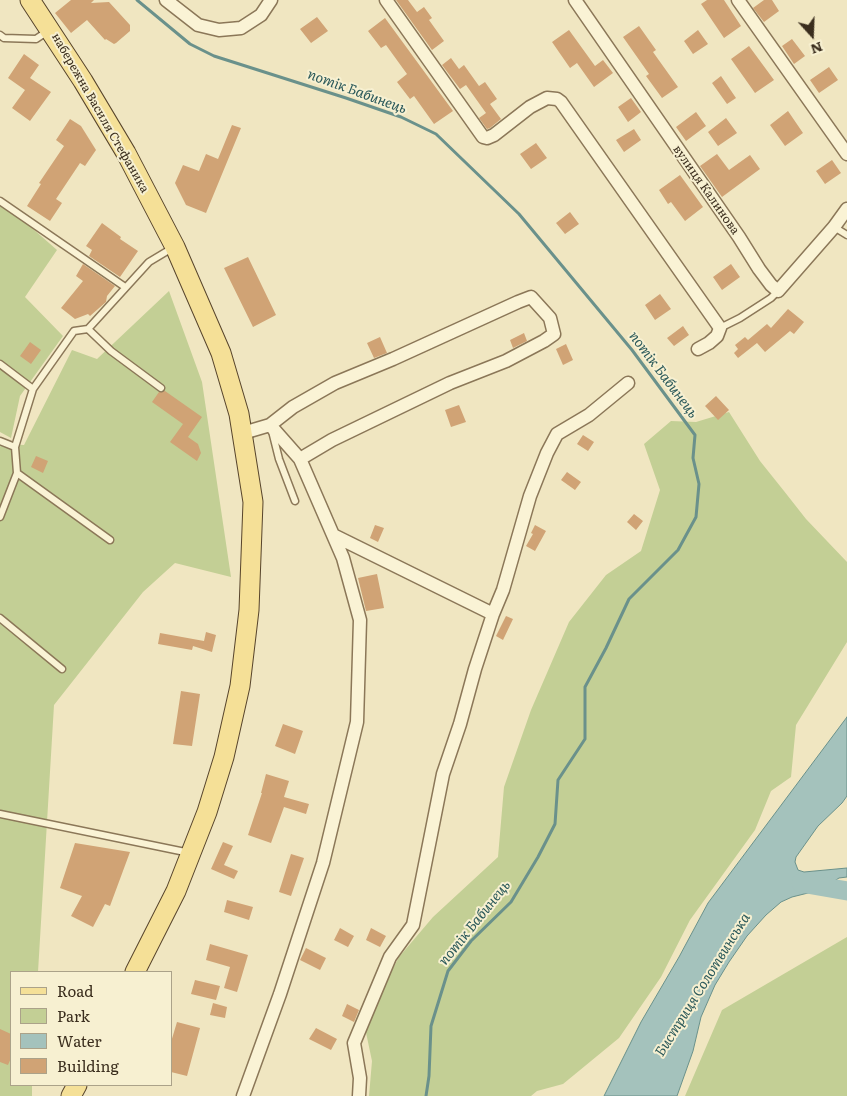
<!DOCTYPE html>
<meta charset="utf-8">
<style>
body{margin:0}
#map{position:relative;width:847px;height:1096px;overflow:hidden;background:#f0e6c1;font-family:Literata,serif}
canvas{display:block}
.legend{position:absolute;left:10px;top:971px;width:162px;height:115px;box-sizing:border-box;background:#f7f0d1;border:1px solid #aba289;margin:0;padding:6px 9px;list-style:none;font-size:15px;color:#3a2d1d}
.legend li{display:flex;align-items:center;gap:10px;height:25px}
.legend b{width:25px;border:1px solid #aba289}
.north{position:absolute;left:787px;top:10px;width:50px;height:50px;-webkit-text-stroke:4px #f7f0d1;paint-order:stroke;rotate:160deg;font-size:14px;font-weight:700;line-height:20px;text-align:center;color:#3a2d1d}
.north::after{content:'';display:block;margin:auto;width:18px;height:22px;background:#3a2d1d;clip-path:polygon(50% 0,100% 100%,50% 72%,0 100%)}
</style>
<div id="map">
<canvas width="847" height="1096"></canvas>
<ul class="legend">
<li><b style="height:6px;background:#f5e097"></b>Road</li>
<li><b style="height:14px;background:#c3cf95"></b>Park</li>
<li><b style="height:14px;background:#a4c2bc"></b>Water</li>
<li><b style="height:14px;background:#d0a375"></b>Building</li>
</ul>
<div class="north">N</div>
</div>
<script>
const ctx = document.querySelector('canvas').getContext('2d');
ctx.lineJoin = 'round';
function fill(path, color) { ctx.fillStyle = color; ctx.fill(path, 'evenodd'); }
const shape = rows => new Path2D(rows.map(r => 'M' + r).join(''));
function trace(path, color, width, dash) { ctx.strokeStyle = color; ctx.lineWidth = width; ctx.lineCap = dash ? 'butt' : 'round'; ctx.setLineDash(dash || []); ctx.stroke(path); }
function label(font, color, halo, rows, align = 'center') {
  ctx.font = font + ' Literata,serif'; ctx.lineWidth = 4; ctx.setLineDash([]); ctx.textBaseline = 'middle'; ctx.strokeStyle = halo; ctx.fillStyle = color; for (const [text, x, y, turn = 0] of rows) {
    ctx.save(); ctx.translate(x, y); ctx.rotate((+turn || 0) * Math.PI / 180); ctx.textAlign = isNaN(turn) ? turn : align; if (halo) ctx.strokeText(text, 0, 0); ctx.fillText(text, 0, 0); ctx.restore();
  }
}
fill(shape([
 [0,200,57,250,25,297,63,336,20,396,11,438,0,432],
 [169,291,202,382,231,577,175,563,143,592,54,705,38,972,11,972,11,1085,32,1085,32,1096,0,1096,0,444,24,445,72,350,97,359],
 [729,412,760,461,784,491,806,519,847,562,847,642,796,725,791,777,771,791,755,830,690,920,661,977,619,1038,574,1075,563,1084,537,1091,531,1096,369,1096,372,1061,364,1023,399,957,433,917,498,857,504,787,531,710,569,622,606,575,641,551,660,490,644,444,671,421,696,422],
 [847,937,847,1096,685,1096,722,1010]
]), '#c3cf95');
const water = shape([
 [847,717,847,796,842,803,818,826,796,857,795,862,798,870,804,872,847,868,847,877,839,878,820,890,792,897,781,902,766,915,747,936,729,962,715,985,701,1017,693,1051,677,1096,604,1096,641,1022,679,957,708,903,847,717]
]);
fill(water, '#a4c2bc');
trace(water, '#6a918b', 1);
trace(shape([
 [137,0,190,44,214,56,346,98,401,117,436,134,519,214,632,350,695,435,693,458,699,484,696,517,678,550,629,599,606,648,585,687,585,739,558,780,555,824,538,857,511,902,471,941,448,971,431,1026,429,1076,426,1096]
]), '#6a918b', 3);
trace(shape([
 [801,883,847,891]
]), '#a4c2bc', 19);
fill(shape([
 [71,0,94,0,91,3,109,2,130,25,130,31,116,43,114,44,106,39,105,40,87,20,71,33,55,13],
 [396,0,408,0,417,12,424,7,432,18,429,20,444,41,432,50],
 [707,0,724,0,741,26,724,38,701,4],
 [764,0,772,0,779,11,764,22,753,8],
 [317,17,328,31,311,43,300,29],
 [385,18,453,111,434,124,414,96,410,99,397,82,407,74,386,45,381,48,368,31],
 [639,26,656,50,653,52,678,87,662,98,646,76,649,74,623,37],
 [569,30,595,66,603,60,613,73,594,87,577,63,570,68,552,42],
 [698,30,708,44,693,54,684,41],
 [792,39,805,56,794,64,782,46],
 [749,46,774,80,755,93,731,59],
 [24,54,39,65,30,78,51,92,30,121,12,108,25,90,8,78],
 [451,58,459,69,464,65,479,86,485,82,497,99,490,104,501,119,490,128,487,129,479,118,486,113,466,85,460,89,442,65],
 [829,67,838,80,819,93,810,80],
 [721,76,736,98,727,104,712,83],
 [631,98,641,112,628,122,618,107],
 [788,111,803,133,785,146,770,125],
 [696,112,706,126,686,141,676,127],
 [726,118,737,133,718,146,708,132],
 [70,119,81,126,96,150,85,166,80,163,56,199,62,203,50,221,27,206,41,184,39,183,64,146,56,140],
 [232,125,241,128,206,213,186,205,175,183,183,165,199,171,206,154,218,159],
 [634,129,641,140,624,152,616,140],
 [536,143,547,158,531,169,520,154],
 [717,154,729,170,750,155,760,169,722,197,700,166],
 [832,160,841,173,825,184,816,171],
 [680,175,703,207,685,221,671,202,668,204,659,190],
 [570,212,579,224,565,234,556,223],
 [102,223,121,237,120,239,138,251,120,277,89,256,92,250,86,246],
 [248,257,276,315,253,327,224,268],
 [83,264,115,286,107,296,106,302,90,316,88,314,75,319,61,308,83,281,76,276],
 [731,264,740,277,722,290,713,277],
 [660,294,671,309,655,320,645,305],
 [788,309,804,322,794,334,790,331,765,352,757,343,738,358,734,353,738,349,735,345,745,337,748,340,767,324,771,328],
 [683,326,689,335,674,346,667,338],
 [524,333,527,341,513,348,510,340],
 [380,337,387,353,374,358,367,343],
 [30,342,41,350,31,364,20,356],
 [566,344,573,360,563,365,556,349],
 [165,391,202,417,188,437,198,444,201,453,197,461,170,442,183,424,152,402,159,392],
 [716,396,729,410,718,420,705,406],
 [459,405,466,422,451,427,445,410],
 [583,435,594,442,588,451,577,444],
 [36,456,48,461,43,473,31,467],
 [567,472,581,482,575,490,561,480],
 [634,514,643,521,636,530,627,522],
 [375,525,384,528,378,542,370,538],
 [535,525,546,531,535,551,526,546,533,534,531,533],
 [377,574,384,608,366,611,358,578],
 [506,616,513,619,503,640,496,636],
 [206,632,216,635,212,652,193,646,192,650,158,644,160,633,204,641],
 [181,691,200,694,192,746,173,744],
 [283,724,303,731,295,754,275,746],
 [266,774,289,781,284,797,309,804,306,814,284,807,271,843,248,835,262,793,261,793],
 [223,842,233,846,224,865,238,871,234,879,211,869],
 [75,843,130,852,110,906,105,904,93,927,71,916,82,896,60,888],
 [291,854,304,858,291,896,279,892],
 [227,900,253,907,249,920,224,912],
 [340,928,354,936,348,947,334,940],
 [371,928,386,936,380,947,366,940],
 [210,944,248,955,237,992,224,988,230,967,206,960],
 [306,948,326,958,320,970,300,960],
 [195,980,220,986,216,1000,191,994],
 [213,1003,227,1007,225,1018,210,1015],
 [347,1004,359,1010,354,1022,342,1016],
 [177,1022,200,1028,187,1076,171,1072,171,1042],
 [316,1028,337,1039,331,1050,309,1039],
 [0,1029,11,1034,11,1058,8,1065,0,1062]
]), '#d0a375');
const service = shape([
 [0,35,4,38,36,39,48,31],
 [0,201,125,287],
 [834,227,847,235],
 [720,328,740,318,771,298,778,291],
 [88,329,111,351,161,388],
 [0,364,33,389],
 [272,431,279,459,295,501],
 [0,441,15,447],
 [17,473,110,540],
 [0,517,17,473,15,447,33,389,74,331,88,329,149,262,174,247],
 [0,618,62,669],
 [0,814,190,853]
]);
const minor = shape([
 [166,0,198,25,219,30,241,28,261,15,271,0],
 [386,0,483,137,487,138,494,135,530,107,547,98,557,99,561,102,720,328,717,336,709,343,698,349],
 [575,0,739,237,759,269,771,285,778,291,834,227,847,209],
 [738,0,847,154],
 [270,425,293,407,335,383,393,359,518,302,531,297,550,318,554,334,544,341,506,361,450,383,332,440,300,459],
 [333,535,493,614],
 [243,1096,280,994,323,863,357,722,360,620,343,558,300,459,270,425,243,433],
 [359,1096,360,1078,354,1043,390,957,413,925,443,774,460,724,475,669,493,614,503,590,530,496,547,453,557,434,589,415,628,383]
]);
const primary = shape([
 [30,0,83,81,126,153,175,247,221,353,239,414,253,502,249,610,240,686,224,757,207,812,176,891,135,972],
 [71,1096,77,1085]
]);
trace(service, '#8b7758', 9);
trace(minor, '#8b7758', 15);
trace(primary, '#58452c', 21);
trace(service, '#faf3d5', 6);
trace(minor, '#faf3d5', 12);
trace(primary, '#f5e097', 19);
label('12px', '#3a2d1d', '#f7f0d1', [
 ["набережна Василя Стефаника",100,113,60],
 ["вулиця Калинова",706,190,55]
]);
label('italic 14px', '#2b595a', '#f7f0d1', [
 ["потік Бабинець",357,92,20],
 ["потік Бабинець",663,375,53],
 ["потік Бабинець",475,923,-51],
 ["Бистриця Солотвинська",703,985,-58]
]);
</script>
